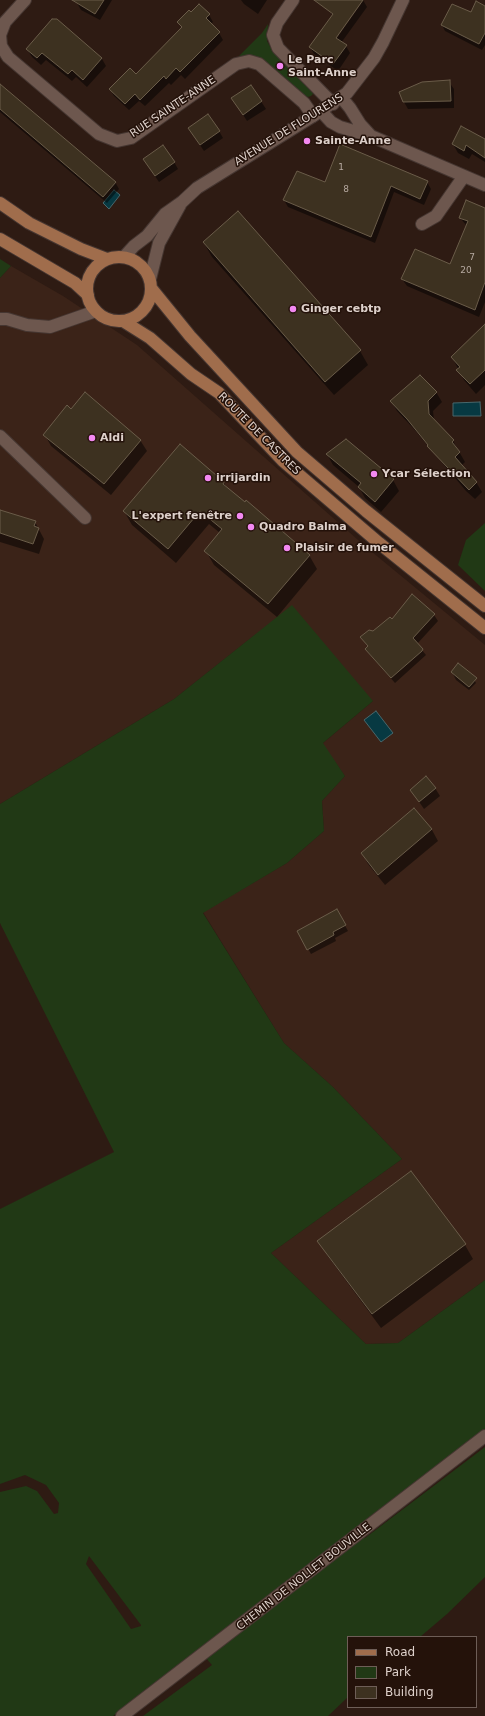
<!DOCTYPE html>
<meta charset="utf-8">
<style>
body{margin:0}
#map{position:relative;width:485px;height:1716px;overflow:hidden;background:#2e1b13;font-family:"DejaVu Sans",sans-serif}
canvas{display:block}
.legend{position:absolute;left:347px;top:1636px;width:130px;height:72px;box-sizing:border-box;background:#24120a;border:1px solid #6e5e57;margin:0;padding:5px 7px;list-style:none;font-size:12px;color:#ded1cb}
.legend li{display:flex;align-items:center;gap:8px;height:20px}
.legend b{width:20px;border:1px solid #6e5e57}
</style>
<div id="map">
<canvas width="485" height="1716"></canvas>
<ul class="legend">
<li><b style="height:5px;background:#a06d4c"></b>Road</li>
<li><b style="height:11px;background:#213915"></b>Park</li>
<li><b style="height:11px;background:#3d3120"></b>Building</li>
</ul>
</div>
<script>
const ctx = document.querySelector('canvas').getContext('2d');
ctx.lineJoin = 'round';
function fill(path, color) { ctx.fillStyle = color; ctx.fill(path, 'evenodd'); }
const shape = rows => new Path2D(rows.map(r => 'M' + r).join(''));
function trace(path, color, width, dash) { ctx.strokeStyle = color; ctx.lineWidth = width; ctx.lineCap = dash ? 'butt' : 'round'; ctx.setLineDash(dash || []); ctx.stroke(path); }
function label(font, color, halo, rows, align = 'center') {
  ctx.font = font + ' "DejaVu Sans",sans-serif'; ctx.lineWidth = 3; ctx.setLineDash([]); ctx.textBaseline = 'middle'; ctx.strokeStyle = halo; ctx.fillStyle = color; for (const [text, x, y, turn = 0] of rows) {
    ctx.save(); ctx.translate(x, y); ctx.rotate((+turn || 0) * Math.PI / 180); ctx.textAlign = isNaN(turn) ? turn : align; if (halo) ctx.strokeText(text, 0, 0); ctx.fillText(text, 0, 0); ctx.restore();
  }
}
fill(shape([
 [11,266,63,296,137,345,366,547,485,645,485,1280,398,1343,366,1344,271,1253,402,1159,333,1087,284,1043,203,912,287,863,324,831,322,801,345,776,322,744,373,701,256,634,174,699,0,804,0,278]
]), '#3b2318');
fill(shape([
 [268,24,267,41,271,48,312,87,313,94,311,96,308,97,304,95,258,58,250,56,239,56,262,33],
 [0,259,11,266,0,278],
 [485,523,485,591,458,565,466,540],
 [292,605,373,701,323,743,345,776,322,801,324,831,287,863,203,913,284,1043,333,1087,402,1159,271,1253,366,1344,398,1343,485,1280,485,1429,355,1528,365,1538,485,1447,485,1577,447,1614,420,1637,348,1637,348,1697,328,1716,143,1716,212,1665,205,1657,216,1638,113,1716,0,1716,0,1492,26,1486,37,1491,54,1514,58,1513,59,1503,46,1485,25,1475,0,1484,0,1209,114,1152,0,923,0,804,174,699],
 [89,1556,141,1625,141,1626,131,1629,86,1564]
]), '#213915');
const water = shape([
 [114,190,120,195,109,209,103,203,114,190],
 [480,402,481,416,453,416,453,403,480,402],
 [376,711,393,733,381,742,364,720,376,711]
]);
fill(water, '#073942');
trace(water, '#48676b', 1);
fill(shape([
 [79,0,112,0,100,20,81,10,77,3],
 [241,0,267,0,258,14,244,4],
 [336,0,363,0,367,7,341,43,346,46,350,53,338,71,314,54,310,47,333,16,329,10],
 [361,1,363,1,334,42,332,41],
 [485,7,485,45,482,50,445,31,442,25],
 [191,14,209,15,213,22,210,24,219,33,223,40,185,79,181,75,171,85,169,83,145,106,139,101,129,110,114,96,110,89,136,76,182,28,178,22],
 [56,20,102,59,106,66,87,87,76,77,72,81,46,60,41,65,32,57,27,49],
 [449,82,454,89,454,108,408,109,404,102],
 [0,85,115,182,119,189,107,203,0,112],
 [251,86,266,109,247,121,237,105],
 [219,131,223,138,204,151,193,135],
 [485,140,485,162,472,154,469,159,458,153,453,144],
 [174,162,178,169,159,182,148,166],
 [427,182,431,189,424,205,394,192,375,243,288,207,284,200,325,184],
 [485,209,485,302,479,317,407,286,402,279,451,266,467,226,460,218],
 [238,212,360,351,368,365,334,395,212,257,204,243],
 [485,326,485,385,476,394,464,380,452,357],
 [436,392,442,402,433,411,434,420,453,441,465,462,461,466,476,482,482,492,475,499,466,491,414,429,397,411,391,401],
 [71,410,140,440,147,451,111,495,51,446,45,435],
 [327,454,393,480,399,491,381,512,365,498,359,487,333,465],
 [224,483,227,488,309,555,317,569,277,617,214,565,206,551,220,533,209,524,176,563,132,525,124,511],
 [0,511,35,522,44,539,39,554,0,542],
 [434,615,438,621,417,644,426,655,395,683,370,655,366,649,368,647,362,638,392,621],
 [452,672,472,676,476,683,469,690,456,680],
 [435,788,440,796,424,809,411,790],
 [414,809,432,830,438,841,385,885,368,864,362,853],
 [337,911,348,931,335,938,336,941,311,954,299,932],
 [319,1241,465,1245,473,1259,381,1328,327,1255]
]), '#0007');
const building = shape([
 [72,0,104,0,95,14,72,0],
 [314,0,363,0,336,38,347,45,333,64,309,47,333,14,314,0],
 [476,1,485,6,485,33,479,44,441,25,452,4,471,12,476,1],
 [199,4,210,14,206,18,220,32,180,72,176,68,166,79,164,76,140,100,135,94,125,104,109,89,130,68,136,74,182,27,177,22,189,10,191,12,199,4],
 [52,19,57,19,102,58,83,80,72,70,68,74,42,53,37,58,26,49,52,19],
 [450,80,451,101,403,102,399,92,422,82,450,80],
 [0,84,116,182,103,197,0,109,0,84],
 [251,85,262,101,243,115,231,98,251,85],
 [208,114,220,131,200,145,188,128,208,114],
 [461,126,485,139,485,158,466,145,464,151,452,144,461,126],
 [340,144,428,181,420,199,391,186,371,237,283,200,297,171,325,182,340,144],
 [163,145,175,162,155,176,143,159,163,145],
 [466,200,485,208,485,282,475,310,401,279,415,249,450,264,468,221,459,218,466,200],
 [238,211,361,350,325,382,203,242,238,211],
 [485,324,485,370,470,384,456,370,460,367,451,357,485,324],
 [420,375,437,392,428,401,429,414,454,440,452,442,460,452,455,457,477,482,469,490,427,446,428,445,407,419,390,401,420,375],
 [85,392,141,440,104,484,43,435,67,405,71,409,85,392],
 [346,439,394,479,375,502,358,487,361,483,326,454,346,439],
 [180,444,224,482,223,484,245,502,246,500,310,555,268,604,204,551,222,529,200,511,168,549,123,511,180,444],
 [0,510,36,521,34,526,39,528,33,544,0,533,0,510],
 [412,594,435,614,413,638,423,649,422,651,391,678,365,649,368,646,360,637,369,630,373,631,390,617,392,619,412,594],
 [458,663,477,678,469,687,451,672,458,663],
 [426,776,436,788,419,802,410,790,426,776],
 [414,808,432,829,378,875,361,853,414,808],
 [337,909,346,925,333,932,334,935,307,950,297,931,337,909],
 [411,1171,466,1244,372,1314,317,1241,411,1171]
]);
fill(building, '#3d3120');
trace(building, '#6a5c49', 1);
const minor = shape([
 [25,0,5,22,0,35,1,46,8,57,99,134,117,141,131,138,236,64,249,61,259,64,304,103,313,116],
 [293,0,277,23,273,35,278,48,333,104],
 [341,97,350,108,360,124,371,136],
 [321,111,331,122,340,127,371,136,485,185],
 [422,224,436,216,464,176],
 [0,319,7,319,27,325,50,327,96,311],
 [0,436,85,518],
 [122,1716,485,1436]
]);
const tertiary = shape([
 [124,257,134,246,147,236,165,214,182,202,197,188,313,116,347,93,374,58,383,42,403,0],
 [150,279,159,243,180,205]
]);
const primary = shape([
 [0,203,29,223,81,249,107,259],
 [0,239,75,283,88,295],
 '87 289a32 32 0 1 1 64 0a32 32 0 1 1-64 0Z',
 [151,288,190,336,297,452,366,511,485,606],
 [123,321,150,338,191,374,219,393,283,461,379,543,485,628]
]);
trace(minor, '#453631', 14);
trace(tertiary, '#453631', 14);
trace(primary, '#453631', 14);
trace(minor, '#6d574e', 12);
trace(tertiary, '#6d574e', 12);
trace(primary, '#a06d4c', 12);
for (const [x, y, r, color] of [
 [280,66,4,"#f389f1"],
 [307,141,4,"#f389f1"],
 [293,309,4,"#f389f1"],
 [92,438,4,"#f389f1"],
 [374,474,4,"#f389f1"],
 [208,478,4,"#f389f1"],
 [240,516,4,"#f389f1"],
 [251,527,4,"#f389f1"],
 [287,548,4,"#f389f1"]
]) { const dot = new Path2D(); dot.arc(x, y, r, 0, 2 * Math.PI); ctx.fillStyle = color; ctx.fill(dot); trace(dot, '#24120a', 1.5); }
label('9px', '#b6a9a0', null, [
 ["1",341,168],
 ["8",346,190],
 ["7",472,258],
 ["20",466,271]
]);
label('bold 11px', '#ded1cb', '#24120a', [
 ["Le Parc",288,60],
 ["Saint-Anne",288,73],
 ["Sainte-Anne",315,141],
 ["Ginger cebtp",301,309],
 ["Aldi",100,438],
 ["Ycar Sélection",382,474],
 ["irrijardin",216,478],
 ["L'expert fenêtre",232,516,"right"],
 ["Quadro Balma",259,527],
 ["Plaisir de fumer",295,548]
], 'left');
label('11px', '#ded1cb', '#24120a', [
 ["RUE SAINTE-ANNE",173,107,-34],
 ["AVENUE DE FLOURENS",289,130,-32],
 ["ROUTE DE CASTRES",259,434,45],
 ["CHEMIN DE NOLLET BOUVILLE",304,1577,-38]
]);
</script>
